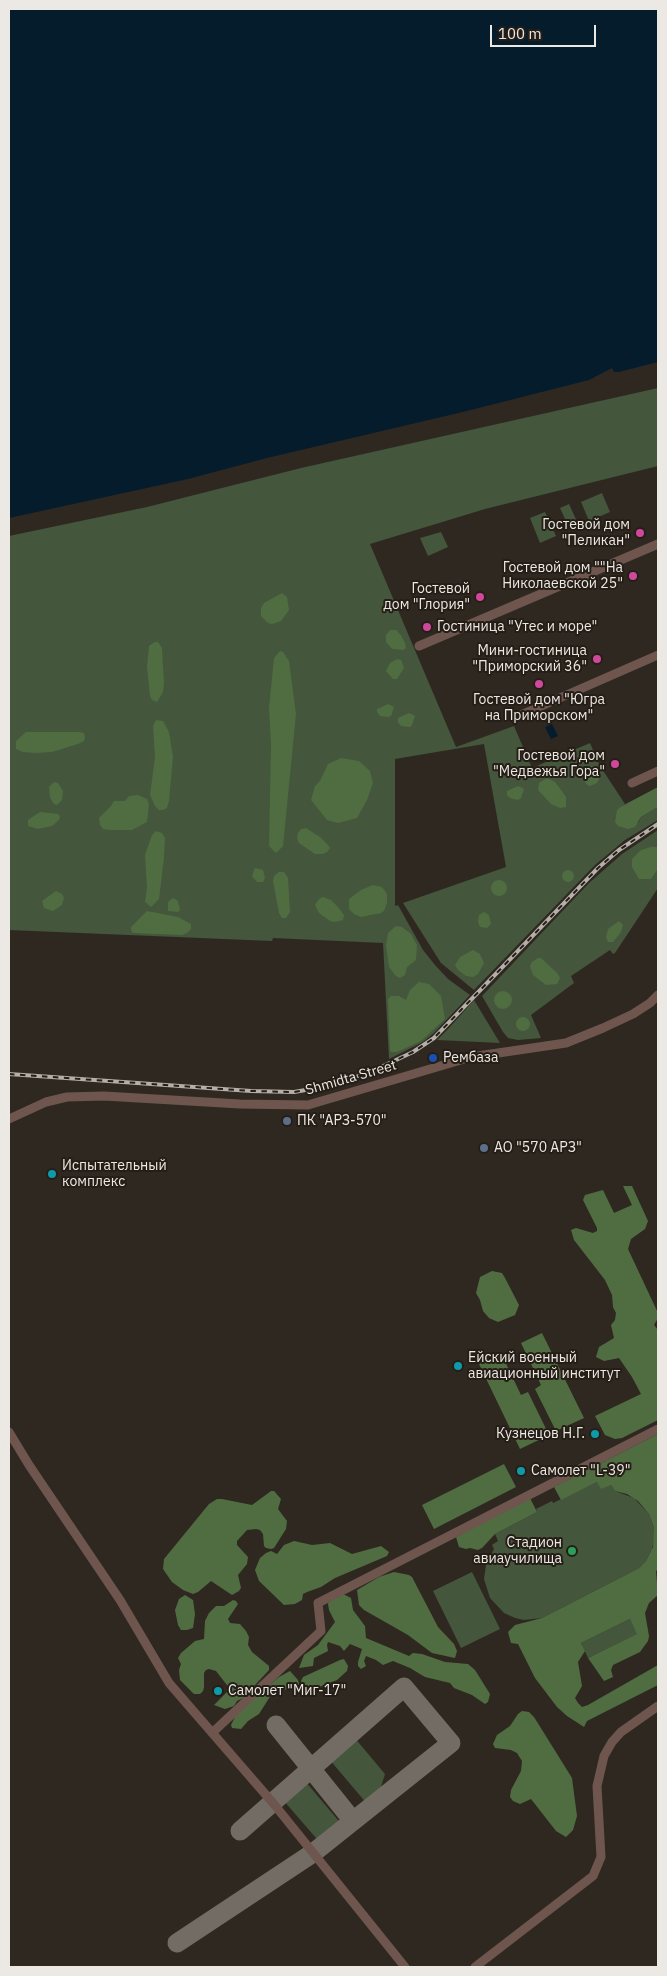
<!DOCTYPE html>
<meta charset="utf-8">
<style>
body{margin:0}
#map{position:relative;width:667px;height:1976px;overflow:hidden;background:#2f2821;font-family:"IBM Plex Sans",sans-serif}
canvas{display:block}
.frame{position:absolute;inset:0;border:10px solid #ece8e3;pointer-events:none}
.scale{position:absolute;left:490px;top:25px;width:106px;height:22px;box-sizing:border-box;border:2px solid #ece8e3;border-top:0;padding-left:6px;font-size:15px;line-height:18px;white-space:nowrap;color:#ece8e3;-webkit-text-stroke:4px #251e17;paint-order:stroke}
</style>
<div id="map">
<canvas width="667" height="1976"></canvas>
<div class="frame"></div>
<div class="scale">100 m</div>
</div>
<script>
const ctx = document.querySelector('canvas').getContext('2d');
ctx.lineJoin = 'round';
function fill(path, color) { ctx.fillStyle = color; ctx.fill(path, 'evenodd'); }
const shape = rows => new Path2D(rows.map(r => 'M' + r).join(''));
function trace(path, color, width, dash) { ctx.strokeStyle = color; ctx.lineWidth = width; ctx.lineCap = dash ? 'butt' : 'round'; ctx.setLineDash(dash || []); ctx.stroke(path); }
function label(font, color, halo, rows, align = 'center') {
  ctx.font = font + ' "IBM Plex Sans",sans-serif'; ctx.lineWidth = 4; ctx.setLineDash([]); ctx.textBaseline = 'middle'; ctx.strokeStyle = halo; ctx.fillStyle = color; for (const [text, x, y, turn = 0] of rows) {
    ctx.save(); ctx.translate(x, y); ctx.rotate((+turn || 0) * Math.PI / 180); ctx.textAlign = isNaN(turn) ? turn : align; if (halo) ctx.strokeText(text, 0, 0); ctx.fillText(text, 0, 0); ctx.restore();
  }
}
fill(shape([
 [658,388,658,466,485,509,370,544,456,747,514,726,532,768,590,743,600,766,625,804,622,806,638,823,641,817,658,807,658,820,625,840,595,865,474,990,441,963,403,903,506,867,484,744,395,759,395,906,398,905,423,950,435,965,448,979,470,995,434,1033,423,1042,389,1059,383,943,273,938,272,941,9,930,9,536,147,507,301,468],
 [602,493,610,512,589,521,581,502],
 [569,504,579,526,570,530,560,508],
 [545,512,556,536,540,543,530,518],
 [441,532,448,547,428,556,420,538],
 [658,830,658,888,615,953,613,954,610,950,571,976,574,983,531,1015,541,1038,518,1040,508,1038,503,1032,482,996,589,883,622,854],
 [474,1000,500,1043,437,1040,449,1028],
 [597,1482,611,1485,615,1491,634,1498,649,1514,654,1528,654,1540,652,1549,646,1561,639,1568,542,1618,524,1620,515,1618,504,1613,490,1598,484,1579,486,1565,494,1549,492,1545,498,1541,495,1534,537,1512,536,1509,552,1501,553,1503],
 [472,1572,500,1629,461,1648,433,1591],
 [630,1619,638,1634,588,1658,581,1643],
 [354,1737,385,1774,378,1797,368,1805,329,1759],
 [305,1781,343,1826,325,1840,316,1838,284,1801]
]), '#44563b');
fill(shape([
 [282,593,287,597,289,610,281,621,272,624,268,623,261,616,261,608,264,603],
 [390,630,396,630,401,635,405,643,406,648,403,650,392,649,386,642,386,635],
 [155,642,158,642,162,648,164,683,163,692,157,702,152,700,150,696,147,667,149,646],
 [280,651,283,652,289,661,296,714,283,846,276,853,269,846,271,745,269,708,274,658],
 [397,659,401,660,404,668,397,679,393,679,386,671,390,663],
 [388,704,394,707,391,716,388,717,380,716,377,712,377,709],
 [409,713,415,716,412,725,410,727,401,726,398,722,398,718],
 [156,720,163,721,169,732,173,757,169,801,167,808,163,810,159,810,155,806,150,795,155,757,153,726],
 [26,732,79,732,84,733,85,737,84,741,78,744,52,752,35,753,23,752,16,749,16,741],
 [341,758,359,761,370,771,373,783,367,800,357,818,338,823,327,820,311,800,315,786,320,781,328,764],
 [591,766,597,766,601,775,597,783,590,786,586,784,584,778],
 [547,778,555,782,561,790,566,797,566,807,560,808,551,804,538,790,539,783],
 [54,782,58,783,63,791,62,800,57,805,54,804,50,798,49,787],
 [518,786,524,789,521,798,518,800,510,798,507,795,507,791],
 [658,787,658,807,641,817,635,827,628,829,618,826,615,822,617,810,622,806],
 [138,795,147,799,149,804,147,822,132,830,111,830,103,829,100,825,99,818,111,806,114,801,125,801,129,796],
 [40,812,58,814,60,816,59,820,52,826,38,829,28,826,28,820],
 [306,828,320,837,328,845,330,848,327,852,323,854,315,854,299,843,297,838,298,833,301,829],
 [156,831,162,833,165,838,164,858,159,899,151,907,145,902,147,888,145,855,152,835],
 [651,847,658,847,658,869,651,879,639,879,632,867,632,859,641,850],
 [255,868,263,870,265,878,263,882,257,882,252,876],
 '562 876a6 6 0 1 1 12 0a6 6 0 1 1-12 0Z',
 [279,872,284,872,288,878,290,912,286,918,282,918,279,913,273,881,274,876],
 '491 888a8 8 0 1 1 16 0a8 8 0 1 1-16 0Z',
 [373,885,382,887,387,894,387,903,384,911,381,913,361,917,354,914,349,909,349,899,361,890],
 [56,891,62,894,64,898,62,905,53,911,44,908,42,901],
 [323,897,331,900,337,906,344,915,343,920,335,922,330,921,319,913,315,905,319,899],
 [173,898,178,901,180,910,178,912,168,911,168,902],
 [147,911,178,917,191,924,191,929,187,933,182,935,133,933,131,930,131,927],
 [484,912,489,915,491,924,487,928,480,927,478,922,479,915],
 [619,921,623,925,621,932,613,942,608,942,606,937,608,929],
 [396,926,402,927,411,934,417,945,416,960,407,967,405,975,400,978,396,976,389,967,386,945,388,933],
 [473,950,480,954,484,963,478,974,473,977,466,976,458,970,455,965,460,957],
 [538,958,541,958,558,974,560,978,557,984,546,985,533,975,530,966,532,962],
 [419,982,429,984,441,996,445,1019,421,1041,397,1052,391,1052,390,1050,388,999,391,996,399,996,406,1000,410,990],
 '494 1000a9 9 0 1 1 18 0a9 9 0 1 1-18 0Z',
 '516 1024a7 7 0 1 1 14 0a7 7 0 1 1-14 0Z',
 [623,1186,632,1186,648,1221,645,1229,631,1239,628,1249,658,1313,658,1318,654,1325,658,1330,658,1420,622,1438,615,1439,605,1435,595,1416,641,1394,632,1377,619,1358,604,1361,596,1357,599,1347,614,1338,611,1325,615,1320,616,1313,613,1307,612,1295,605,1280,574,1240,571,1230,576,1228,593,1233,597,1231,597,1228,583,1200,585,1195,603,1190,614,1213,632,1205],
 [492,1271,502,1273,505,1278,519,1305,515,1315,498,1322,489,1318,483,1311,480,1300,476,1293,480,1277],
 [542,1333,584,1418,556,1431,535,1389,541,1385,521,1343],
 [501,1353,521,1395,528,1392,549,1435,520,1449,479,1364],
 [658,1434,658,1570,656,1571,658,1595,649,1603,645,1613,649,1636,648,1641,640,1652,613,1665,611,1670,613,1677,604,1681,588,1658,637,1634,630,1619,581,1643,585,1651,578,1662,582,1686,575,1698,578,1703,582,1707,588,1705,658,1665,658,1685,587,1721,584,1727,567,1716,557,1707,535,1678,518,1644,511,1643,508,1632,515,1625,542,1618,639,1568,646,1561,653,1547,654,1528,649,1514,638,1501,627,1494,615,1491,611,1485,601,1489,597,1482,561,1500,554,1487],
 [504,1464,516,1487,434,1529,422,1505],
 [271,1491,274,1491,281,1499,278,1509,287,1521,286,1529,274,1548,271,1549,266,1548,264,1546,263,1534,260,1530,256,1529,247,1530,237,1541,237,1545,248,1557,247,1564,238,1575,241,1588,239,1591,232,1595,211,1581,198,1592,193,1594,183,1590,172,1582,163,1569,164,1559,209,1504,217,1499,222,1499,252,1505],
 [530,1498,537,1512,495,1534,482,1548,478,1550,470,1548,466,1549,459,1547,456,1537],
 [294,1541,312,1545,330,1543,352,1554,381,1546,389,1552,387,1556,335,1578,321,1587,307,1592,303,1594,302,1600,295,1604,284,1605,259,1581,255,1570,260,1558,266,1553,271,1551,277,1554,284,1545],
 [394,1572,409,1575,412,1577,438,1627,454,1644,457,1651,455,1658,432,1653,408,1635,364,1610,359,1605,357,1590,379,1577],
 [343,1594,351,1598,353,1610,365,1626,366,1638,409,1656,413,1653,422,1654,445,1662,468,1664,475,1670,490,1694,488,1702,485,1704,472,1695,454,1688,450,1683,425,1677,410,1668,393,1661,383,1665,376,1660,366,1656,364,1661,366,1666,361,1669,358,1666,358,1662,362,1649,350,1644,344,1651,340,1646,328,1642,327,1645,328,1651,314,1658,313,1666,299,1668,304,1655,318,1645,335,1622,329,1610,328,1604,329,1600],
 [185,1595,193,1600,195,1614,193,1628,187,1630,181,1630,178,1625,175,1610,179,1599],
 [233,1600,236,1601,238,1604,228,1619,230,1623,240,1624,246,1631,249,1637,248,1645,252,1652,269,1666,269,1670,243,1698,237,1701,234,1706,225,1709,214,1705,230,1689,216,1671,209,1669,206,1670,204,1673,204,1687,203,1691,200,1694,194,1694,180,1680,179,1670,181,1664,178,1658,181,1653,195,1641,204,1639,205,1621,209,1613,216,1606,224,1606],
 [344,1659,348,1666,347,1671,337,1680,314,1689,309,1690,303,1688,301,1681,303,1677,340,1660],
 [290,1671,298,1680,299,1684,296,1688,282,1690,271,1695,259,1714,248,1721,241,1729,232,1728,231,1725,235,1717,247,1704,279,1677],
 [522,1711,529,1712,534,1717,572,1778,577,1816,573,1830,566,1837,556,1831,531,1799,520,1804,513,1801,510,1797,511,1790,521,1771,522,1761,517,1753,511,1750,495,1748,493,1744,497,1735,510,1726,518,1714]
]), '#506d41');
fill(shape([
 [9,9,658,9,658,362,619,372,614,372,612,368,589,380,467,411,267,458,188,479,9,518],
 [552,724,558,736,551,739,545,727]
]), '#051c2d');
trace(shape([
 [276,1725,353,1821],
 [177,1943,313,1853,451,1743,404,1687,240,1831]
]), '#726c65', 19);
trace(shape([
 [419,646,658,544],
 [514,718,658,655],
 [632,783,658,771],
 [9,1119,46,1102,67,1097,104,1096,240,1104,308,1105,471,1057,566,1043,603,1028,633,1014,650,1003,658,995],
 [9,1432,29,1465,120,1600,169,1683,273,1803,405,1967],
 [212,1733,321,1631,318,1603,658,1429],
 [475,1967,593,1876,601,1857,597,1786,604,1756,612,1742,621,1732,658,1706]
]), '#6e564f', 9);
const rail = shape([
 [9,1074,251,1091,294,1092,335,1085,379,1068,413,1052,434,1038,598,868,619,850,658,824]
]);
trace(rail, '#b4afa9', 4);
trace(rail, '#251e17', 2, [5.5]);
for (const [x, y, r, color] of [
 [640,533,5,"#d1479c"],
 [633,576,5,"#d1479c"],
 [480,597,5,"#d1479c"],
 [427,627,5,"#d1479c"],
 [597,659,5,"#d1479c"],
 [539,684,5,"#d1479c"],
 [615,764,5,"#d1479c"],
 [433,1058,5,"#1a4fb4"],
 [287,1121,5,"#5c6f8a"],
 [484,1148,5,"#5c6f8a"],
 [52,1174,5,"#0f9aa8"],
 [458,1366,5,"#0f9aa8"],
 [595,1434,5,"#0f9aa8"],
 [521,1471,5,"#0f9aa8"],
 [572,1551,5,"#2e9e5b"],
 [218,1691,5,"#0f9aa8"]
]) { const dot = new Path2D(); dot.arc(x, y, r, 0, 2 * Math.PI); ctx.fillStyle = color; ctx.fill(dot); trace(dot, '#251e17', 2); }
label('14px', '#ece8e3', '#251e17', [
 ["Гостевой дом",630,525,"right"],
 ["\"Пеликан\"",630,541,"right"],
 ["Гостевой дом \"\"На",623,568,"right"],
 ["Николаевской 25\"",623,584,"right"],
 ["Гостевой",470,589,"right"],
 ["дом \"Глория\"",470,605,"right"],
 ["Гостиница \"Утес и море\"",437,627],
 ["Мини-гостиница",587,651,"right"],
 ["\"Приморский 36\"",587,667,"right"],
 ["Гостевой дом \"Югра",539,700,"center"],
 ["на Приморском\"",539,716,"center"],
 ["Гостевой дом",605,756,"right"],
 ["\"Медвежья Гора\"",605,772,"right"],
 ["Рембаза",443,1058],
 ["ПК \"АРЗ-570\"",297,1121],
 ["АО \"570 АРЗ\"",494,1148],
 ["Испытательный",62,1166],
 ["комплекс",62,1182],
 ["Ейский военный",468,1358],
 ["авиационный институт",468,1374],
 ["Кузнецов Н.Г.",585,1434,"right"],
 ["Самолет \"L-39\"",531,1471],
 ["Стадион",562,1543,"right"],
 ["авиаучилища",562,1559,"right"],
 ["Самолет \"Миг-17\"",228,1691]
], 'left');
label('14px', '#ece8e3', '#251e17', [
 ["Shmidta Street",351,1078,-16]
]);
</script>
